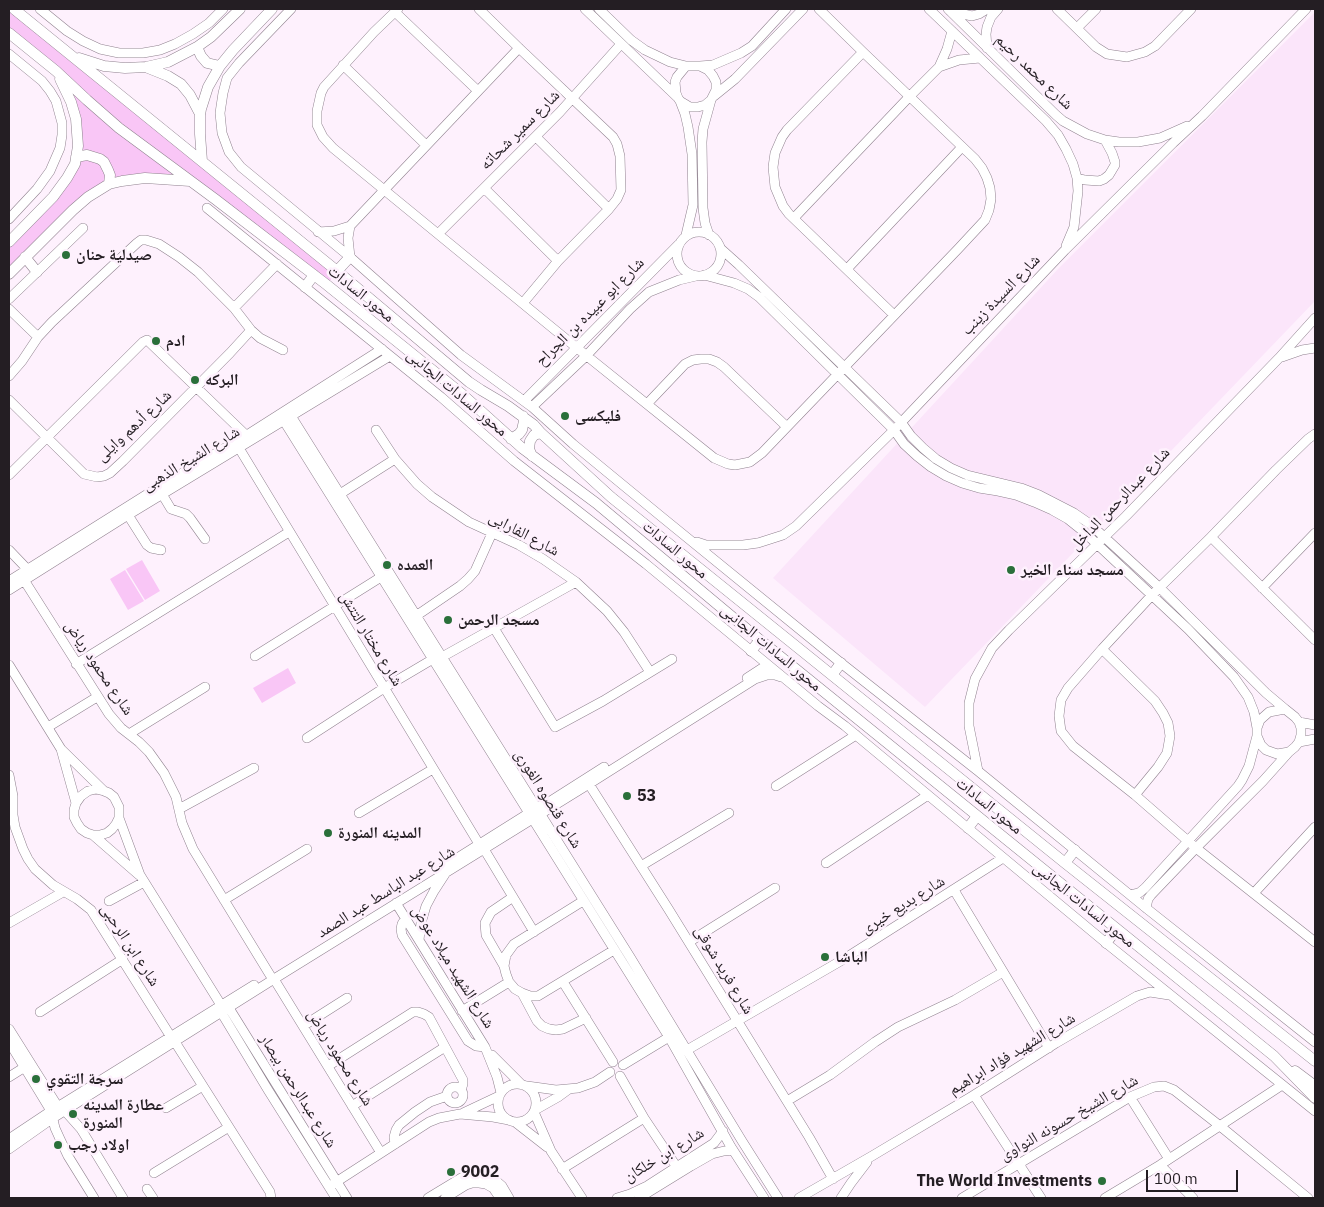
<!DOCTYPE html>
<meta charset="utf-8">
<style>
body{margin:0}
#map{position:relative;width:1324px;height:1207px;overflow:hidden;background:#fef1fd;font-family:"IBM Plex Sans",sans-serif}
canvas{display:block}
.frame{position:absolute;inset:0;border:10px solid #241e23;pointer-events:none}
.scale{position:absolute;left:1146px;top:1170px;width:92px;height:22px;box-sizing:border-box;border:2px solid #241e23;border-top:0;padding-left:6px;font-size:15px;line-height:18px;white-space:nowrap;color:#241e23;-webkit-text-stroke:4px #fef1fd;paint-order:stroke}
</style>
<div id="map">
<canvas width="1324" height="1207"></canvas>
<div class="frame"></div>
<div class="scale">100 m</div>
</div>
<script>
const ctx = document.querySelector('canvas').getContext('2d');
ctx.lineJoin = 'round';
function fill(path, color) { ctx.fillStyle = color; ctx.fill(path, 'evenodd'); }
const shape = rows => new Path2D(rows.map(r => 'M' + r).join(''));
function trace(path, color, width, dash) { ctx.strokeStyle = color; ctx.lineWidth = width; ctx.lineCap = dash ? 'butt' : 'round'; ctx.setLineDash(dash || []); ctx.stroke(path); }
function label(font, color, halo, rows, align = 'center') {
  ctx.font = font + ' "IBM Plex Sans","Noto Naskh Arabic",sans-serif'; ctx.lineWidth = 5; ctx.setLineDash([]); ctx.textBaseline = 'middle'; ctx.strokeStyle = halo; ctx.fillStyle = color; for (const [text, x, y, turn = 0] of rows) {
    ctx.save(); ctx.translate(x, y); ctx.rotate((+turn || 0) * Math.PI / 180); ctx.textAlign = isNaN(turn) ? turn : align; if (halo) ctx.strokeText(text, 0, 0); ctx.fillText(text, 0, 0); ctx.restore();
  }
}
fill(shape([
 [1315,12,1315,301,925,707,773,578,1058,269]
]), '#fbe5fa');
fill(shape([
 [9,9,14,9,337,271,327,285,191,181,109,184,9,274,9,242,67,178,78,137,56,71,9,33],
 [142,560,160,591,145,600,126,569],
 [125,570,144,601,128,610,110,579],
 [288,668,296,683,262,703,253,688]
]), '#f9c6f6');
const minor = shape([
 [40,9,67,31,83,41,100,49,119,53,143,53,160,50,175,44,193,34,209,23,223,9],
 [291,9,239,63,227,78,223,93,220,113,222,133,229,152,241,167,350,257,461,355,532,407,573,444,663,518,841,663,978,771,1146,908,1315,1042],
 [398,9,374,32,324,87,321,93,317,111,317,125,323,137,333,148,577,348,714,458,728,464,735,465,750,462,762,453,958,249,985,220,989,210,991,199,990,188,987,178,982,168,975,159,863,52,819,9],
 [479,9,519,48,613,137,617,144,620,156,621,190,617,199,609,209,558,261,523,303],
 [585,9,677,97],
 [599,9,631,40,645,50,670,62,686,66],
 [929,9,1046,121,1058,135,1066,149,1073,164,1077,178,1078,191,1074,227,1066,246],
 [948,9,1056,115,1063,121,1087,134,1105,140,1119,142,1138,142,1160,138,1187,126],
 [1057,9,1096,47,1107,54,1127,57,1145,52,1155,46,1191,9],
 [950,11,972,16,979,14,987,9],
 [395,12,478,91],
 [1077,28,1096,9],
 [987,48,986,34,987,27,991,17,998,9],
 [863,52,787,130,782,137,775,153,773,167,775,187,783,206,789,214,894,315],
 [9,54,42,81,50,91,56,101,62,123,62,135,60,148,50,171,37,189,9,219],
 [343,65,426,145],
 [686,66,700,66,708,70,713,76,716,82,716,90,711,100,705,105,698,107,690,107,680,101,678,98,676,93,675,82,677,77,686,66],
 [700,66,713,65,741,53,752,46,786,9],
 [939,67,959,60,980,58],
 [714,96,735,79,803,9],
 [680,101,685,114,688,127,692,154,693,205,686,235],
 [536,137,609,209],
 [1077,178,1085,180,1099,181,1104,179,1109,175,1115,165,1115,162,1112,153,1105,140],
 [484,188,558,261],
 [207,208,441,397,514,461,646,564,818,706,845,726,1106,943,1315,1111],
 [794,218,910,96,939,67,947,49,952,31],
 [318,232,334,231,350,226,519,48],
 '677 254a22 22 0 1 1 44 0a22 22 0 1 1-44 0Z',
 [438,234,560,112,621,44],
 [709,235,705,223,703,208,702,142,703,129,711,100],
 [720,248,739,265,901,422,911,436,923,448,936,459,951,468,967,475,1021,488,1039,495,1074,513,1090,524,1160,588,1266,693,1285,709],
 [350,257,348,238,350,226],
 [847,269,962,147],
 [704,275,734,283,748,289,759,297,894,430,904,444,917,456,931,467,946,476,962,483,979,488,998,491,1016,495,1034,502,1052,510,1068,519,1083,531,1188,629,1234,677,1248,697,1254,712,1257,728],
 [9,299,83,228],
 [234,308,277,264],
 [9,309,38,337],
 [1282,357,1302,350,1315,348],
 [9,376,22,361,38,337,52,322,137,243,141,240,146,240,159,244,179,257,198,272,234,308,251,330,260,338,283,350],
 [9,400,84,474,97,477,104,476,110,473,123,461,230,353,251,330],
 [524,401,679,244],
 [647,404,685,364,693,360,701,359,709,359,717,362,724,367,787,427],
 [532,407,586,356,630,309,649,292,679,280,696,276],
 [291,416,630,957,742,1141,778,1198],
 [284,421,669,1037,731,1147,764,1198],
 [376,430,395,459,417,484,432,497,469,522,519,545,543,559,576,582,607,611,624,632,650,672],
 [1315,434,1308,439,1276,470,1211,537,1152,595,1102,649,1068,688,1061,700,1059,716,1061,731,1073,746,1135,795,1196,848,1315,942],
 [239,448,479,844],
 [9,475,143,342,147,340,249,438],
 [162,494,171,509,186,514,190,518,205,539],
 [340,494,395,459],
 [128,515,147,545,151,548,161,550],
 [1211,537,1315,640],
 [697,542,706,545,743,545,758,543,783,535,796,526,894,430,1065,250,1173,143,1202,116,1306,9],
 [9,550,31,573],
 [24,580,109,714,121,728,139,742,149,752,164,773,176,797,182,823,193,849,270,975],
 [9,581,157,488,247,435,382,349],
 [1262,588,1315,533],
 [9,590,128,515,390,356],
 [413,618,460,586,468,579,475,571,492,533],
 [494,628,555,727,603,701,672,659],
 [1102,649,1155,701,1163,713,1168,723,1170,736,1167,753,1158,767,1135,795],
 [255,656,381,577],
 [442,657,576,582],
 [76,664,289,532],
 [9,665,61,749,76,803,74,810,74,817,77,823,81,829,87,833,93,835,100,835,107,833,112,829,116,824,119,818,119,807,114,797,109,793,104,791,96,789,88,791,81,796,76,803],
 [747,678,767,665],
 [1285,709,1295,717,1299,722,1301,728,1301,735,1299,742,1295,747,1289,752,1277,754,1266,750,1261,745,1257,736,1257,728,1260,720,1269,712,1285,709],
 [1299,722,1315,725],
 [48,727,97,697],
 [129,734,205,687],
 [307,738,384,688,433,659],
 [1299,742,1315,739],
 [61,749,104,791],
 [978,771,969,726,969,703,975,679,992,648,1009,630,1126,516,1279,358,1315,318],
 [9,775,13,796,13,815,15,827,23,849,28,859,35,869,53,885,77,899,91,910,171,1037],
 [587,781,669,910,809,1137,833,1179],
 [776,786,856,735],
 [179,809,254,768],
 [359,813,433,769],
 [119,818,140,875,221,1005,221,1012,268,1090,336,1198],
 [93,835,139,875],
 [484,849,534,932],
 [826,863,928,795],
 [641,866,729,813],
 [443,867,537,808,549,802,604,767],
 [954,890,1049,1048],
 [1254,893,1315,827],
 [1130,895,1139,893,1145,888,1238,786,1242,780,1249,766,1257,736],
 [224,900,307,849],
 [109,901,144,882],
 [583,901,514,944,506,955,504,966,506,974,509,982,515,989,522,993,530,996,538,996,614,950],
 [396,903,485,1047,497,1077,501,1093],
 [1146,908,1148,899,1151,895,1196,848,1263,781,1289,752],
 [405,919,402,924,401,929,402,935,468,1041,476,1046,485,1047],
 [9,923,63,892],
 [419,940,421,923,426,906,434,891,445,874],
 [689,942,775,888],
 [504,966,486,935,485,923,491,912,513,897],
 [274,979,381,1153],
 [563,982,613,1062],
 [522,993,537,1021,542,1026,549,1029,556,1030,563,1029,586,1018],
 [226,1008,229,1008,347,1198],
 [462,1011,509,982],
 [40,1012,123,959],
 [303,1026,347,998],
 [9,1029,58,1107,65,1111,81,1129,123,1198],
 [9,1042,51,1111,55,1128,60,1139,68,1156,94,1198],
 [175,1042,270,1192,271,1198],
 [687,1050,844,959,1003,858],
 [492,1055,522,1085],
 [623,1065,674,1034],
 [328,1066,413,1012,418,1012,424,1014,429,1017,463,1080,463,1084,461,1090],
 [620,1076,644,1118,676,1166],
 [9,1077,28,1065],
 '498 1103a19 19 0 1 1 38 0a19 19 0 1 1-38 0Z',
 [527,1086,556,1090,578,1088,595,1082,610,1072],
 '447 1095a8 8 0 1 1 16 0a8 8 0 1 1-16 0Z',
 [974,1095,1041,1198],
 [1130,1097,1169,1159],
 [787,1101,830,1075,875,1042,898,1027,955,1000,1003,972],
 [352,1106,445,1047],
 [166,1108,203,1086],
 [535,1110,558,1097,569,1089],
 [534,1112,551,1151,582,1198],
 [463,1113,499,1096],
 [515,1122,547,1147],
 [9,1139,51,1111,254,985],
 [395,1144,394,1137,396,1130,399,1125,415,1112,430,1102,447,1096],
 [9,1149,53,1118,274,979,589,784,744,686,755,679,767,675,775,675,781,677],
 [1160,1165,1193,1198],
 [562,1169,644,1118],
 [154,1173,229,1127],
 [333,1184,429,1122,439,1118,460,1114,493,1117,509,1120],
 [147,1189,153,1198],
 [428,1198,461,1178,469,1175,478,1174,487,1176,495,1180,502,1186,509,1198],
 [445,1198,466,1185,472,1183,479,1183,486,1184,493,1188,500,1198],
 [617,1198,630,1194,647,1186,714,1143,723,1131],
 [639,1198,691,1166,712,1154,724,1151,733,1150],
 [799,1198,872,1156,974,1095,1056,1043,1137,996,1150,992,1169,995],
 [841,1198,851,1183,867,1162],
 [962,1198,1130,1097,1154,1087,1164,1086,1174,1090,1220,1126,1308,1198],
 [1105,1198,1160,1165,1282,1085]
]);
const major = shape([
 [14,9,337,271,469,382,481,390,508,406,534,425,541,433,611,497,1065,863,1315,1061],
 [9,33,56,71,87,100,119,128,215,199,327,285,462,394,522,448,596,503,760,640,1274,1056,1315,1098],
 [197,47,201,56,207,63,220,66],
 [79,58,104,66,125,68,146,67,168,62,197,47,211,37,240,9],
 [148,68,168,76,181,84,190,95,200,114],
 [76,157,87,155,100,159,104,162,108,170,110,175,109,184],
 [202,161,200,134,200,115,201,109,208,87,220,66,233,50,272,9],
 [9,242,53,197,67,178,75,164,78,146,76,119,71,102,60,79],
 [25,257,37,272],
 [337,271,350,257],
 [9,274,73,210,88,197,109,184,122,181,145,178,190,181],
 [305,287,314,275],
 [511,439,519,434,522,430,524,421,523,416],
 [532,456,529,449,530,441,534,435,541,433],
 [751,651,760,640],
 [832,675,841,663],
 [968,828,977,816],
 [1065,863,1075,850],
 [1106,943,1117,929],
 [1295,1071,1315,1086]
]);
trace(minor, '#90828f', 10);
trace(major, '#90828f', 11);
trace(minor, '#fff', 9);
trace(major, '#fff', 10);
for (const [x, y, r, color] of [
 [66,255,5,"#2a6f3a"],
 [156,341,5,"#2a6f3a"],
 [195,380,5,"#2a6f3a"],
 [565,416,5,"#2a6f3a"],
 [387,565,5,"#2a6f3a"],
 [1011,570,5,"#2a6f3a"],
 [448,620,5,"#2a6f3a"],
 [627,796,5,"#2a6f3a"],
 [328,833,5,"#2a6f3a"],
 [825,957,5,"#2a6f3a"],
 [36,1079,5,"#2a6f3a"],
 [73,1114,5,"#2a6f3a"],
 [58,1145,5,"#2a6f3a"],
 [451,1172,5,"#2a6f3a"],
 [1102,1181,5,"#2a6f3a"]
]) { const dot = new Path2D(); dot.arc(x, y, r, 0, 2 * Math.PI); ctx.fillStyle = color; ctx.fill(dot); trace(dot, '#fef1fd', 2); }
label('16px', '#241e23', '#fef1fd', [
 ["شارع محمد رحيم",1034,72,44],
 ["شارع سمير شحاته",520,130,-45],
 ["محور السادات",361,294,39],
 ["شارع السيدة زينب",1001,295,-46],
 ["شارع ابو عبيده بن الجراح",590,312,-45],
 ["محور السادات الجانبى",457,393,40],
 ["شارع أدهم وايلى",134,426,-43],
 ["شارع الشيخ الذهبى",191,459,-31],
 ["شارع عبدالرحمن الداخل",1120,499,-46],
 ["شارع الفارابى",524,534,28],
 ["محور السادات",675,550,40],
 ["شارع مختار التتش",371,639,59],
 ["محور السادات الجانبى",771,648,40],
 ["شارع محمود رياض",99,668,56],
 ["شارع قنصوه الغورى",548,799,58],
 ["محور السادات",989,806,39],
 ["شارع عبد الباسط عبد الصمد",386,892,-32],
 ["شارع بديع خيرى",903,905,-32],
 ["محور السادات الجانبى",1084,905,39],
 ["شارع ابن الرحبى",130,945,57],
 ["شارع الشهيد ميلاد عوض",453,967,58],
 ["شارع فريد شوقى",724,970,59],
 ["شارع الشهيد فؤاد ابراهيم",1012,1054,-31],
 ["شارع محمود رياض",340,1058,58],
 ["شارع عبدالرحمن بيصار",298,1091,58],
 ["شارع الشيخ حسونه النواوى",1069,1118,-30],
 ["شارع ابن خلكان",664,1155,-31]
]);
label('bold 16px', '#241e23', '#fef1fd', [
 ["صيدلية حنان",76,255],
 ["ادم",166,341],
 ["البركه",205,380],
 ["فليكسى",575,416],
 ["العمده",397,565],
 ["مسجد سناء الخير",1021,570],
 ["مسجد الرحمن",458,620],
 ["53",637,796],
 ["المدينه المنورة",338,833],
 ["الباشا",835,957],
 ["سرجة التقوي",46,1079],
 ["عطارة المدينه",83,1105],
 ["المنورة",83,1123],
 ["اولاد رجب",68,1145],
 ["9002",461,1172],
 ["The World Investments",1092,1181,"right"]
], 'left');
</script>
